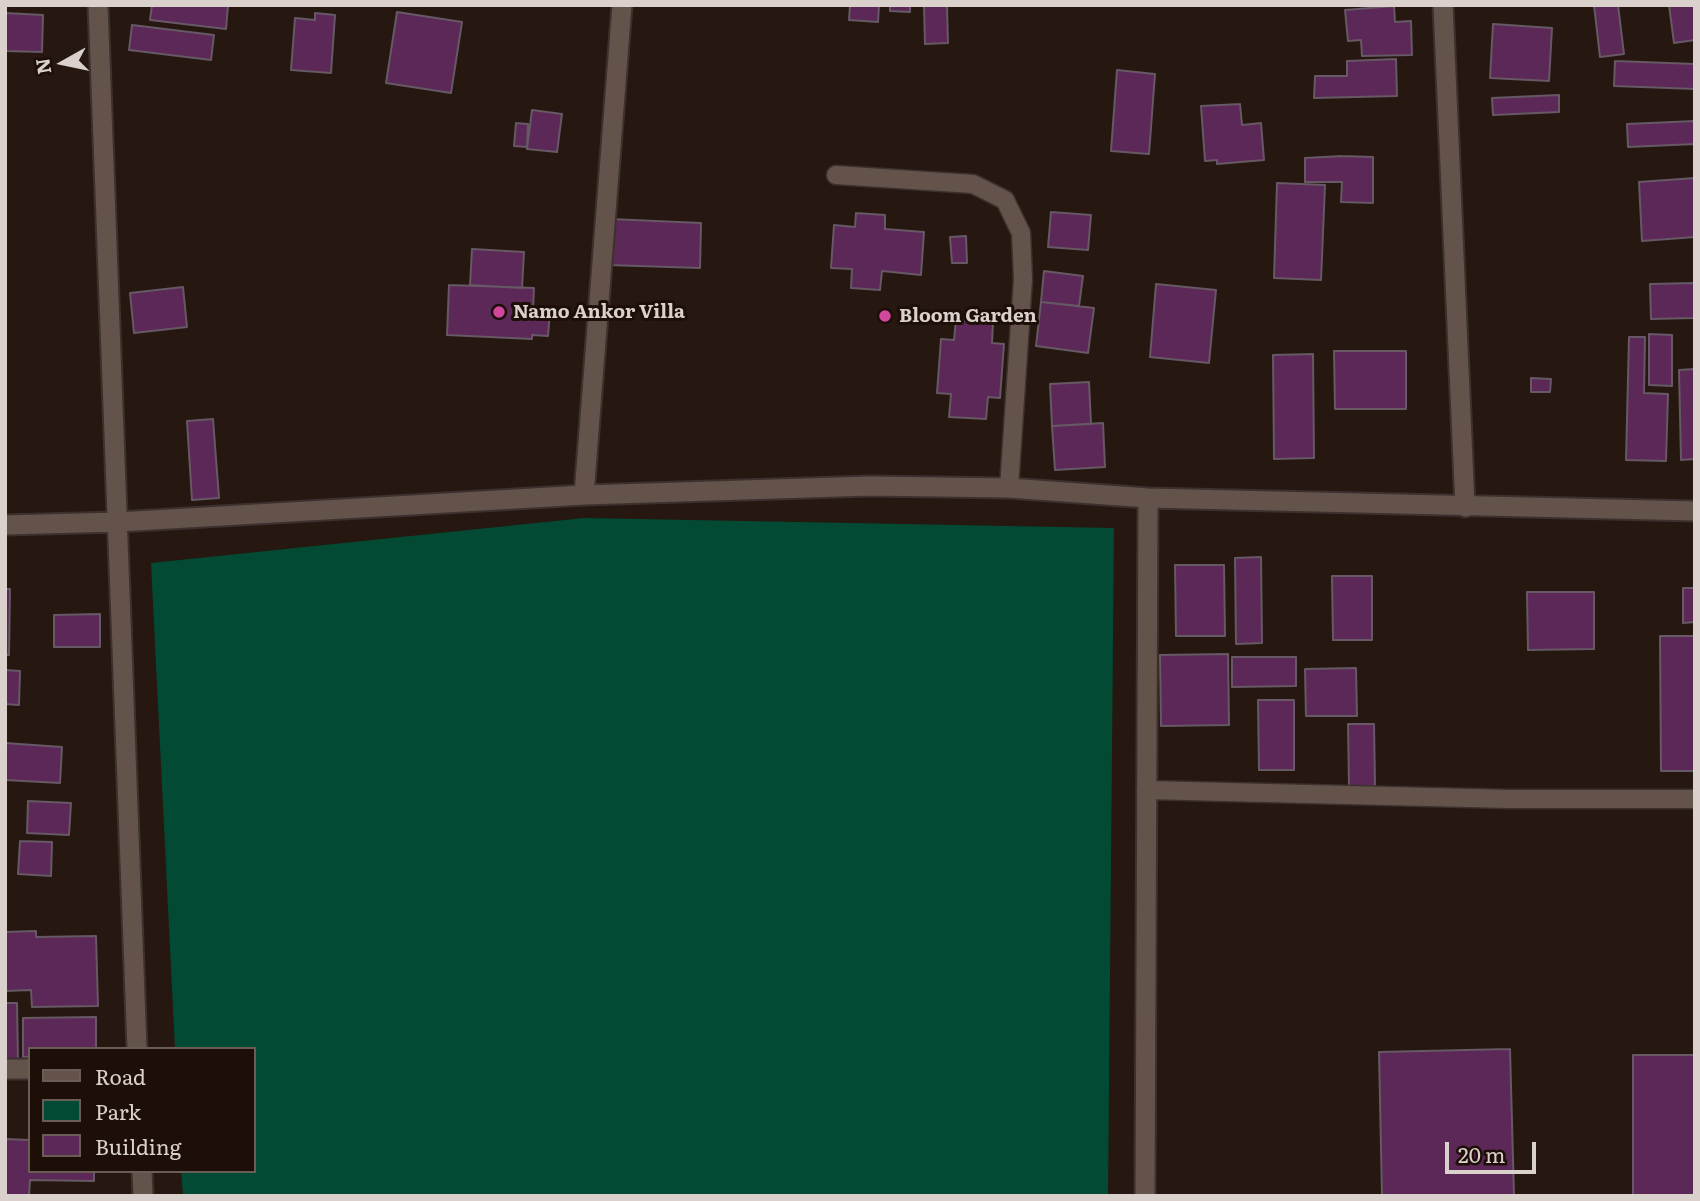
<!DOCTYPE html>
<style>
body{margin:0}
#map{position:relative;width:1700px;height:1201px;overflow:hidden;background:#261810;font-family:Literata,serif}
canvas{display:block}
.frame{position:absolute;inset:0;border:7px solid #dbd1cc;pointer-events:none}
.legend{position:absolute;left:28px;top:1047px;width:228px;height:126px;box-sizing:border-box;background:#1d0f08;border:2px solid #695d56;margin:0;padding:9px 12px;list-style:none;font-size:21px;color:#dbd1cc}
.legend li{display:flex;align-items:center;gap:14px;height:35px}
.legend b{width:35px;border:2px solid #695d56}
.north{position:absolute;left:28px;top:28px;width:70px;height:70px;-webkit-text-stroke:5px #1d0f08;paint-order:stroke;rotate:261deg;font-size:19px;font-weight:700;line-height:28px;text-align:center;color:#dbd1cc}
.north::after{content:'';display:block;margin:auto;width:24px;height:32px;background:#dbd1cc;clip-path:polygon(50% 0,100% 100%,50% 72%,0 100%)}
.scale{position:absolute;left:1445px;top:1142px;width:91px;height:32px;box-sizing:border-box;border:4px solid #dbd1cc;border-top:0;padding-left:9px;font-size:21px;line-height:24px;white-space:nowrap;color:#dbd1cc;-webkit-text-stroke:5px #1d0f08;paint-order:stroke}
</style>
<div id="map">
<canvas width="1700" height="1201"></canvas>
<div class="frame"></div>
<ul class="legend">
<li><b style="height:9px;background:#64534a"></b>Road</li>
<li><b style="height:19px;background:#024a34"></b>Park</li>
<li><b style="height:19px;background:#5c2857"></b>Building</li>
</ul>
<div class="north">N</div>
<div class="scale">20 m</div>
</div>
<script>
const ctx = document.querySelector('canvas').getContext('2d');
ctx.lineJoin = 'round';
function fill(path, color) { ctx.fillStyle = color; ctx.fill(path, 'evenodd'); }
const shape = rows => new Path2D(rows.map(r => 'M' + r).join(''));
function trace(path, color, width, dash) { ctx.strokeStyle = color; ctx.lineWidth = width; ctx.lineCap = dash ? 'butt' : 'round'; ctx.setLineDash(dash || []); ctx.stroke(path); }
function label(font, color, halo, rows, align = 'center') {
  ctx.font = font + ' Literata,serif'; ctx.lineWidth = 6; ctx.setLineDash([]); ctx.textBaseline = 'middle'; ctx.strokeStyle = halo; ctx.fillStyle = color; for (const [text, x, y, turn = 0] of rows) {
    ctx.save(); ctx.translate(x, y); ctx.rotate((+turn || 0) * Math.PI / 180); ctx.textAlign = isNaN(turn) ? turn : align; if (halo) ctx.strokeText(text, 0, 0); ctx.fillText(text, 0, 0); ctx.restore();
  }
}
fill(shape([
 [584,518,1114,528,1108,1196,183,1196,181,1171,254,1171,254,1049,175,1049,151,563]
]), '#024a34');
const building = shape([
 [152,5,228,6,226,29,150,20,152,5],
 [850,5,879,5,878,22,849,20,850,5],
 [890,5,910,5,910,12,890,11,890,5],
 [924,5,947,5,948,43,925,44,924,5],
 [1594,5,1618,5,1624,54,1600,57,1594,5],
 [1669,5,1695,5,1695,40,1674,43,1669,5],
 [1394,6,1395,22,1411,21,1412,55,1362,56,1361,40,1348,41,1345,10,1394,6],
 [397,12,462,22,451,93,386,83,397,12],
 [5,13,43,15,42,52,5,51,5,13],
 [315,13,335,15,331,73,291,70,295,18,315,20,315,13],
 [1493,24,1552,28,1549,81,1490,78,1493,24],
 [132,25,214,35,211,60,129,50,132,25],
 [1396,59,1397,96,1314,98,1315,76,1347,76,1347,61,1396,59],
 [1615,61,1695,64,1695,89,1614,86,1615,61],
 [1117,70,1155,74,1149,154,1111,151,1117,70],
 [1559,95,1559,112,1493,115,1492,98,1559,95],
 [1240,104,1242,125,1261,123,1264,160,1217,164,1217,160,1205,161,1201,106,1240,104],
 [532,110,562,114,557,152,527,149,532,110],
 [1695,121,1695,144,1628,147,1627,124,1695,121],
 [516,123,528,124,527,147,514,146,516,123],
 [1342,156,1373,157,1373,203,1341,202,1342,182,1305,182,1305,158,1342,156],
 [1695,178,1695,237,1642,241,1639,182,1695,178],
 [1277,183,1325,185,1321,280,1274,278,1277,183],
 [1051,212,1091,215,1088,250,1048,247,1051,212],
 [856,213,885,215,885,229,924,232,921,275,882,271,880,290,851,288,852,269,831,268,834,225,855,227,856,213],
 [610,219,701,223,700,268,608,265,610,219],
 [966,236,967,263,952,263,950,237,966,236],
 [472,249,524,252,522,288,470,285,472,249],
 [1044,271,1083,276,1079,306,1041,302,1044,271],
 [1695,283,1695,318,1651,319,1650,284,1695,283],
 [1156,284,1216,290,1209,363,1150,357,1156,284],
 [449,285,534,288,533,309,550,311,548,336,532,335,532,339,447,335,449,285],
 [183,287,187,327,134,333,130,293,183,287],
 [1041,302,1094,308,1088,353,1036,346,1041,302],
 [956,320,993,323,992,343,1004,344,1000,398,988,397,986,419,949,417,951,394,937,393,941,339,954,340,956,320],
 [1649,334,1672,335,1672,386,1649,385,1649,334],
 [1629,337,1645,337,1644,393,1668,394,1666,461,1626,460,1629,337],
 [1334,351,1406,351,1406,409,1335,409,1334,351],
 [1313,354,1314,458,1274,459,1273,355,1313,354],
 [1695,369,1695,459,1681,460,1679,370,1695,369],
 [1531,378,1551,379,1550,392,1531,392,1531,378],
 [1089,382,1091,424,1052,426,1050,384,1089,382],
 [213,419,219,498,192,500,187,421,213,419],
 [1103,423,1105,467,1055,470,1052,426,1103,423],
 [1261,557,1262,643,1236,644,1235,558,1261,557],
 [1175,565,1224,565,1225,636,1176,636,1175,565],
 [1332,576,1372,576,1372,640,1333,640,1332,576],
 [1683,588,1695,588,1695,622,1683,623,1683,588],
 [5,589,10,589,9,655,5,655,5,589],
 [1527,592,1594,592,1594,649,1528,650,1527,592],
 [100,614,100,647,54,647,54,615,100,614],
 [1660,636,1695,636,1695,771,1661,771,1660,636],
 [1228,654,1229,725,1161,726,1160,655,1228,654],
 [1232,657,1296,657,1296,686,1232,687,1232,657],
 [1356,668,1357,716,1306,716,1305,669,1356,668],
 [5,670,20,671,19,705,5,704,5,670],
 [1258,700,1294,700,1294,770,1259,770,1258,700],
 [1348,724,1374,724,1375,786,1349,786,1348,724],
 [5,743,62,747,60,783,5,780,5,743],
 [28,801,71,803,69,835,27,833,28,801],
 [20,841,52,842,51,876,18,874,20,841],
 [36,931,36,937,96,936,98,1006,32,1007,31,990,5,991,5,932,36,931],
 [5,1003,17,1003,18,1063,5,1063,5,1003],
 [96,1017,96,1049,30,1049,30,1057,23,1057,23,1018,96,1017],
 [1510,1049,1514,1196,1382,1196,1379,1052,1510,1049],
 [1633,1055,1695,1055,1695,1196,1633,1196,1633,1055],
 [5,1139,30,1140,30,1171,94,1171,94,1181,30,1180,29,1196,5,1196,5,1139]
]);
fill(building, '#5c2857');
trace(building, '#665864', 2);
const service = shape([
 [836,175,973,184,1005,200,1021,233,1023,279,1009,488],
 [1146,790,1510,799,1695,799]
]);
const minor = shape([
 [98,5,137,1049],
 [1443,5,1465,507],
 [584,495,622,5],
 [5,525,118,522,584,495,870,486,1009,488,1148,498,1695,511],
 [5,1069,30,1069],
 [142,1171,143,1196],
 [1145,1196,1148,498]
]);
trace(service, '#3c312e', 21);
trace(minor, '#3c312e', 23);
trace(service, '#64534a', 18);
trace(minor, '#64534a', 19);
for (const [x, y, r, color] of [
 [499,312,7,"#d1479c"],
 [885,316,7,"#d1479c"]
]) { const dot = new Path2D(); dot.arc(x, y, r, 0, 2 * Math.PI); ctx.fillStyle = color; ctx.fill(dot); trace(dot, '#1d0f08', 2.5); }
label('bold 19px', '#dbd1cc', '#1d0f08', [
 ["Namo Ankor Villa",513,312],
 ["Bloom Garden",899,316]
], 'left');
</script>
